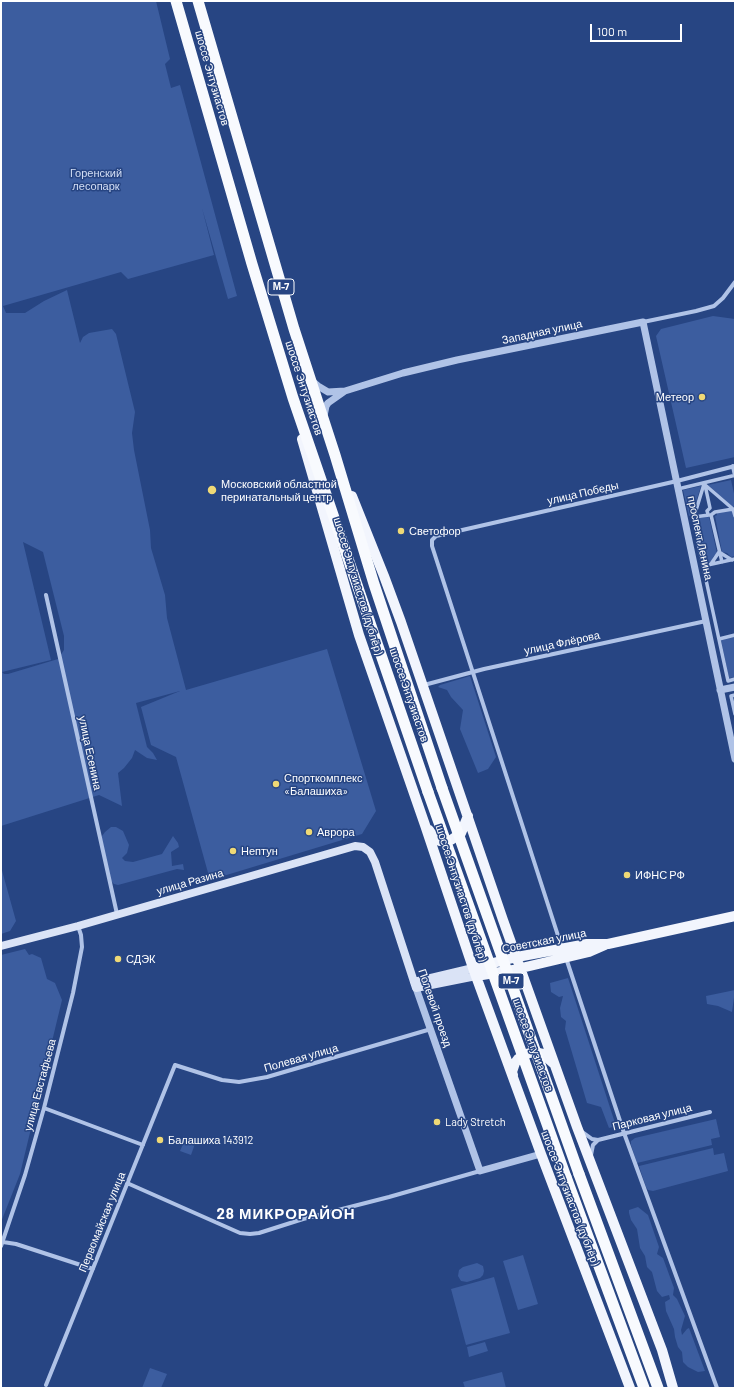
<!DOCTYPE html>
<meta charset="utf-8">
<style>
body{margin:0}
#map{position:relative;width:736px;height:1389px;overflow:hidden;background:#274583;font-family:Barlow,sans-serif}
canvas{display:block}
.frame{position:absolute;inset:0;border:2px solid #fff;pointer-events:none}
.scale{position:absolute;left:590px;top:24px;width:92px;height:18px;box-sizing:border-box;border:2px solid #fff;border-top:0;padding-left:5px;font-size:12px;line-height:14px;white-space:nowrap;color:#fff;-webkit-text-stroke:3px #274583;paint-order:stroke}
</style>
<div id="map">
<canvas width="736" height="1389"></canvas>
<div class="frame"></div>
<div class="scale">100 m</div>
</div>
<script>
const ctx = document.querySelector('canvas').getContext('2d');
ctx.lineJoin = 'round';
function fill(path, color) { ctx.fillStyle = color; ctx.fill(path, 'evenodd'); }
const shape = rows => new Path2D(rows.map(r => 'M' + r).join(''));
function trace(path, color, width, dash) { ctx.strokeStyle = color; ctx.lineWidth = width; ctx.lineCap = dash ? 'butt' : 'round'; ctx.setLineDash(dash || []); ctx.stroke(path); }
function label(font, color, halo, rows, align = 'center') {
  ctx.font = font + ' Barlow,sans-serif'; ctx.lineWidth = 3; ctx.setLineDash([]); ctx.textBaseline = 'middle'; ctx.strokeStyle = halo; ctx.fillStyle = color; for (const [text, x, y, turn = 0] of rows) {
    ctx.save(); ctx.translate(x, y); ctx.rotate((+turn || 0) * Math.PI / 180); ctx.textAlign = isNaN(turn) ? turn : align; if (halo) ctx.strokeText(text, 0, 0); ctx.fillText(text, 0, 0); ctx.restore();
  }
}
fill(shape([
 [1,1,156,1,170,59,165,64,171,88,180,85,237,296,228,299,202,208,214,255,128,279,121,272,3,306,6,313,25,313,44,301,67,290,80,343,83,337,89,333,112,329,116,334,135,412,132,433,134,450,150,530,151,548,165,595,167,618,186,690,327,649,376,811,362,834,210,880,176,757,151,745,141,707,180,691,136,703,147,747,153,753,157,760,147,758,135,750,132,758,124,768,118,773,122,806,99,795,1,826],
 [23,542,43,552,64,636,64,650,58,659,8,674,4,674,2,672,51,660],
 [713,316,735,319,735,457,686,468,656,336,661,329],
 [731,480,735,498,735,506,733,507,708,485],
 [701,486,692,515,689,516,683,490],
 [733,510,735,520,735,556,731,557,727,553,722,552,715,516,717,515,717,513],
 [709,517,717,553,713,557,712,562,703,563,699,544,702,543,697,518],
 [735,637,735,677,729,678,721,640],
 [470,676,496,757,488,769,478,773,460,729,463,710,451,697,447,690,438,687,440,685],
 [111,827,116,827,123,831,129,845,127,853,122,858,125,861,133,862,162,854,173,836,178,843,179,847,171,852,172,866,183,864,184,870,177,869,118,885,114,884,111,881,102,840,102,836,105,832],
 [1,867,16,921,10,931,1,934],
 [25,949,29,955,32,954,41,958,47,979,55,983,62,1000,20,1174,1,1222,1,955],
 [568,978,616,1126,609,1128,601,1107,587,1103,565,1029,566,1021,561,1017,560,1008,563,996,559,997,551,992,550,983],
 [735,990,732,1012,718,1006,707,1004,706,996],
 [716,1119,720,1137,711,1139,712,1145,637,1163,631,1145,631,1141,635,1138],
 [186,1137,196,1141,191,1155,180,1151],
 [713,1148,714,1155,724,1153,728,1171,653,1191,648,1190,646,1187,639,1166],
 [638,1207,648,1215,659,1247,657,1254,663,1258,674,1288,673,1295,677,1299,685,1316,681,1330,682,1335,687,1329,689,1328,705,1371,698,1372,688,1367,683,1362,682,1352,678,1347,675,1337,674,1329,666,1311,665,1302,670,1299,669,1295,662,1297,657,1291,652,1272,647,1267,645,1256,640,1248,637,1229,631,1220,629,1213,629,1210],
 [523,1255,538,1304,518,1310,503,1261],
 [477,1263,483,1266,484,1271,483,1275,480,1278,467,1282,461,1281,458,1276,459,1270,463,1267],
 [494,1277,510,1333,466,1345,451,1289],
 [485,1342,488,1351,469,1357,467,1347],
 [150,1368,167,1374,161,1388,142,1388],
 [502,1372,506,1388,465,1388,463,1382]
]), '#3c5d9f');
trace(shape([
 [705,485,710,508,707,511,708,514],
 [682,488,732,476],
 [711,515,722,562],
 [711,515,715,512,733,509,735,516],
 [694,517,709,515],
 [735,559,703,566,728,681,735,679],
 [711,564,719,552,732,560],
 [703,566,698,543,700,540,694,517,704,484,733,509],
 [719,639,735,635],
 [735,695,731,696,735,714]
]), '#b0c3e7', 3.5);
trace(shape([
 [643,322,696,311,714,306,723,298,735,282],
 [733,466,735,476],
 [46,595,117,914],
 [424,685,484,669,706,621],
 [562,948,432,546,432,540,436,536,677,481,735,466],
 [566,958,624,1133,717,1388],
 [44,1108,143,1145],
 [581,1131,592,1139,598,1140],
 [591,1155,593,1145,598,1140,710,1112],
 [127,1183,240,1233,250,1234,259,1233,303,1219,389,1197,480,1171],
 [3,1242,16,1244,93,1269],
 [1,1246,25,1175,44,1108,73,993,82,947,81,935,78,926],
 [46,1385,175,1065,222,1080,239,1082,267,1077,431,1029]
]), '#b0c3e7', 4);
trace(shape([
 [312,381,318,386,328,392,345,391,328,403,326,406,324,416],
 [345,391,403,373,457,360,643,322,735,759],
 [720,690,735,687],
 [416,988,480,1171,541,1154]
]), '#b0c3e7', 7);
trace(shape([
 [1,946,78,926,355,846,363,847,370,852,375,862,416,988,476,976],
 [414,982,473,968]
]), '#dae3f6', 8);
trace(shape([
 [302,439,359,635,425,825,473,968,541,1154,630,1388],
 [352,496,384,576,401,622,503,920,577,1127,662,1350,673,1388],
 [429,830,431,833,440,841,451,840,461,833,468,816],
 [473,968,517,957,587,944,608,944,735,916],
 [476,976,513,970,589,952,605,945],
 [513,1075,512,1072,515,1063,518,1059,526,1054,534,1052,543,1054,553,1063]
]), '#f2f5fd', 10);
trace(shape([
 [176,1,252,264,293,398,428,792],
 [198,1,294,329,335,455,374,584,442,788],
 [579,1174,658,1388],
 [566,1177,644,1388]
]), '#f8fafe', 11);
trace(shape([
 [442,788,579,1174],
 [428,792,566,1177]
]), '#f8fafe', 11);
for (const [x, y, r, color] of [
 [702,397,4,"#efd976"],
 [212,490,5,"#efd976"],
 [401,531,4,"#efd976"],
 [276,784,4,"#efd976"],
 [309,832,4,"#efd976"],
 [233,851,4,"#efd976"],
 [627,875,4,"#efd976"],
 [118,959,4,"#efd976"],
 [437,1122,4,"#efd976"],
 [160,1140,4,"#efd976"]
]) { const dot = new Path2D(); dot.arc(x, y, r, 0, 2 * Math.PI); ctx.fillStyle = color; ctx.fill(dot); trace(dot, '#274583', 1.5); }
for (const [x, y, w] of [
 [281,287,26],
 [511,981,26]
]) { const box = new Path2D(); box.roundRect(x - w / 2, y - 8, w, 16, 3); ctx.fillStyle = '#274583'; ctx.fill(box); trace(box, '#fff', 1); }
label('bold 10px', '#fff', null, [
 ["М-7",281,287],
 ["М-7",511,981]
]);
label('11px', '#fff', '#274583', [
 ["шоссе Энтузиастов",212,78,74],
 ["Западная улица",542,332,-12],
 ["шоссе Энтузиастов",304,388,72],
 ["улица Победы",583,493,-13],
 ["проспект Ленина",700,538,78],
 ["шоссе Энтузиастов (дублёр)",358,586,73],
 ["улица Флёрова",562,643,-12],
 ["шоссе Энтузиастов",409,695,71],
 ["улица Есенина",90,753,78],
 ["улица Разина",190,882,-16],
 ["шоссе Энтузиастов (дублёр)",461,893,72],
 ["Советская улица",544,941,-11],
 ["Полевой проезд",435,1008,71],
 ["шоссе Энтузиастов",533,1045,70],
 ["Полевая улица",301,1058,-16],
 ["улица Евстафьева",40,1085,-75],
 ["Парковая улица",652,1117,-14],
 ["шоссе Энтузиастов (дублёр)",570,1198,69],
 ["Первомайская улица",102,1222,-68]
]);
label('11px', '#d4dff5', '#274583', [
 ["Горенский",96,173],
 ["лесопарк",96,186]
]);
label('11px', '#fff', '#274583', [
 ["Метеор",694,397,"right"],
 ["Московский областной",221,484],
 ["перинатальный центр",221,497],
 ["Светофор",409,531],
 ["Спорткомплекс",284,778],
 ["«Балашиха»",284,791],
 ["Аврора",317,832],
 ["Нептун",241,851],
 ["ИФНС РФ",635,875],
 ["СДЭК",126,959],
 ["Lady Stretch",445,1122],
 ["Балашиха 143912",168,1140]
], 'left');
ctx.letterSpacing = '1px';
label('bold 15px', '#fff', '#274583', [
 ["28 МИКРОРАЙОН",286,1214]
]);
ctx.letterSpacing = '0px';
</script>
